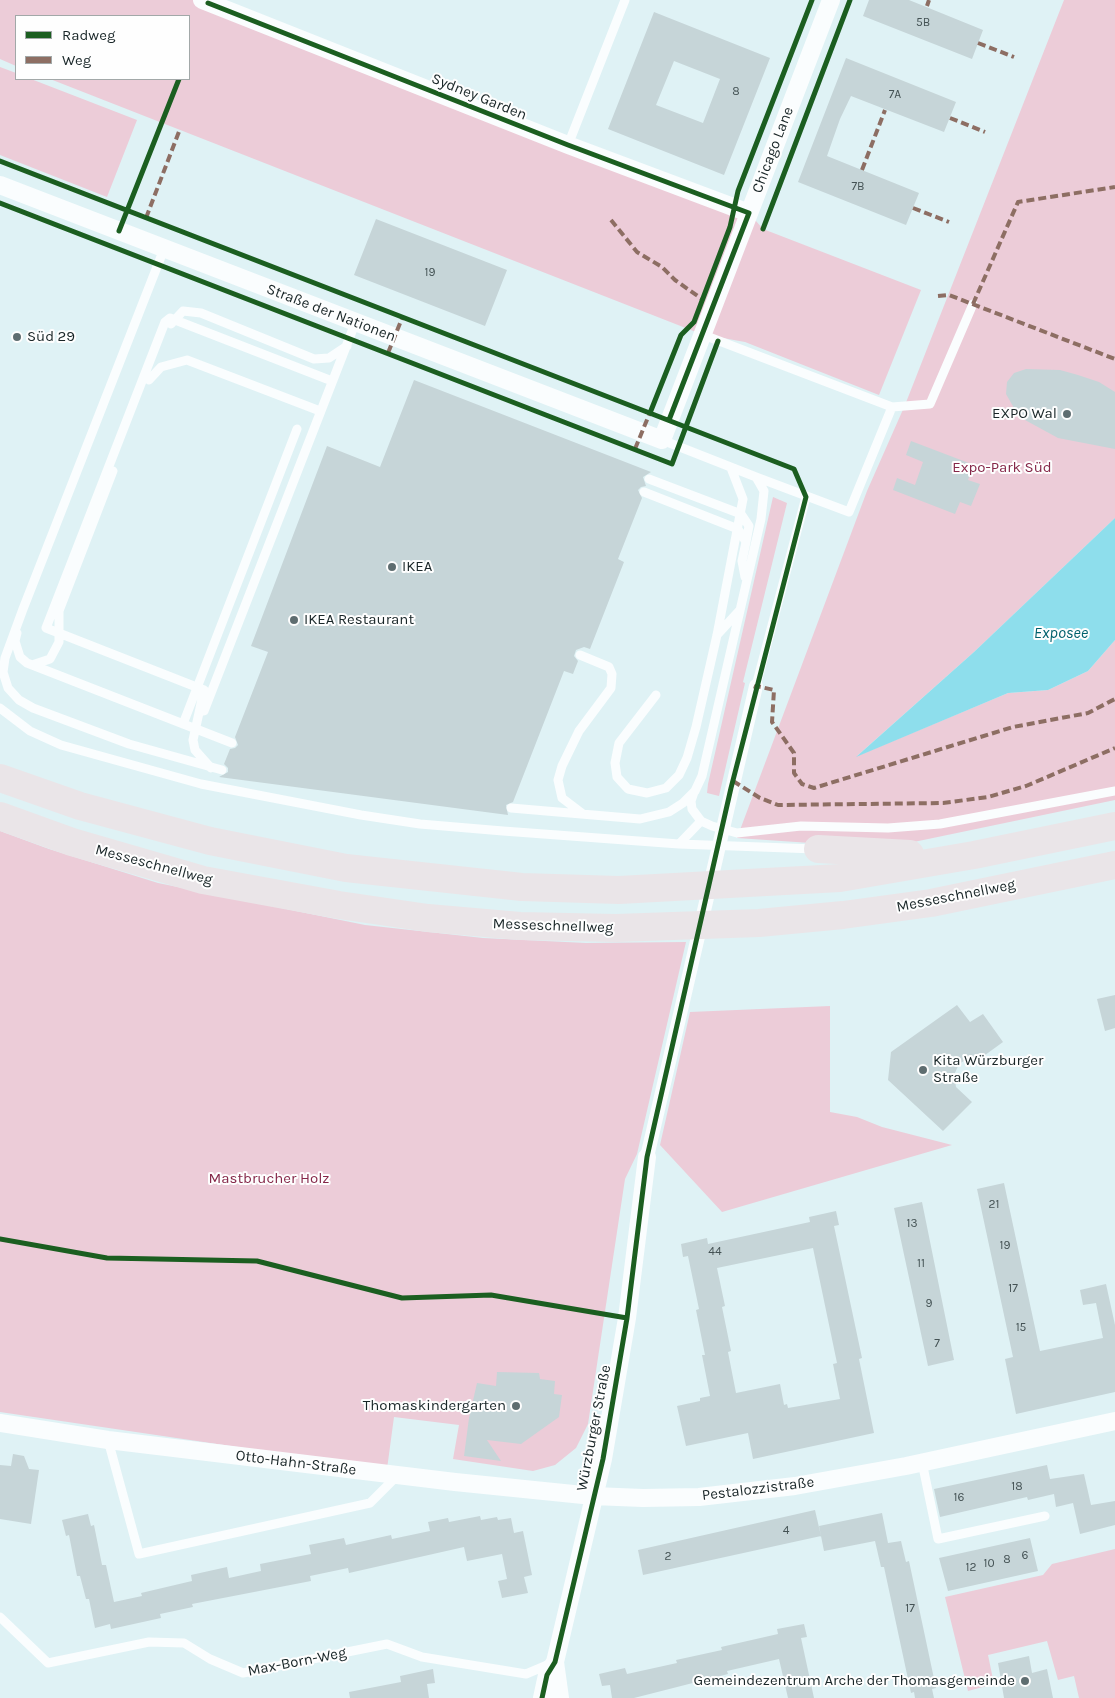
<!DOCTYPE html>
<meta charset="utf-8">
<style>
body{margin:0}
#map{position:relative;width:1115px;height:1698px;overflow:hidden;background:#dff2f5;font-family:Karla,sans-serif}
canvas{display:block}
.legend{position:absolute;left:15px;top:15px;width:175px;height:65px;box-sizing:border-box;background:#fefefe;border:1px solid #a2a8a8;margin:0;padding:6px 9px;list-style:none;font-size:15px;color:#192628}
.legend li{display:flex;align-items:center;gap:10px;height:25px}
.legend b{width:25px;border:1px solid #a2a8a8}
</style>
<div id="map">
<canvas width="1115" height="1698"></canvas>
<ul class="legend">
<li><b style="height:6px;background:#1b5e20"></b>Radweg</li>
<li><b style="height:6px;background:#8d6e63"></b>Weg</li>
</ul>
</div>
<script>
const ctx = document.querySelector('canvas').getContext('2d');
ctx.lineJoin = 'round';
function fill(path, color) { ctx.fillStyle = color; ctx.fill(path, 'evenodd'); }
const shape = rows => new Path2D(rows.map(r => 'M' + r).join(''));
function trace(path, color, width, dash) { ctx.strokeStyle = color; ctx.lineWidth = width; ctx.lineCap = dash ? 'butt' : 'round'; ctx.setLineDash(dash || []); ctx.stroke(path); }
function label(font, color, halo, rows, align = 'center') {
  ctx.font = font + ' Karla,sans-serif'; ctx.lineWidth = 4; ctx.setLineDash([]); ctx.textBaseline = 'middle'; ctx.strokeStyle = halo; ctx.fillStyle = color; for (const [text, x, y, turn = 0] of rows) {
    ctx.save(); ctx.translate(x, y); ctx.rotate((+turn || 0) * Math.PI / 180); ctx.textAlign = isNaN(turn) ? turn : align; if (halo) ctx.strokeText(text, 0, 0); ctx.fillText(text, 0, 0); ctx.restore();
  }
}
fill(shape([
 [0,0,202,0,749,213,763,229,921,290,879,395,745,342,701,334,50,79,189,79,189,16,16,16,16,66,0,59],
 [1064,0,1115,0,1115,518,974,652,857,756,1008,693,1048,690,1088,671,1115,640,1115,800,885,848,737,838,867,491,905,405],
 [0,67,16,73,16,79,31,79,137,120,107,197,0,155],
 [773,497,787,503,743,682,745,683,719,796,707,793,708,784],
 [0,831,49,849,158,883,365,925,483,938,586,943,686,942,637,1154,625,1179,588,1424,576,1448,555,1465,533,1471,453,1459,459,1425,394,1417,387,1469,0,1412],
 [830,1006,830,1112,857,1117,882,1127,952,1145,722,1212,660,1145,690,1012],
 [1115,1549,1115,1698,1079,1698,1074,1676,1058,1680,1047,1641,988,1655,994,1684,968,1691,945,1597,1043,1575,1052,1564]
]), '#ecccd8');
fill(shape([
 [1115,518,1115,640,1088,671,1048,690,1008,693,856,757,974,652]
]), '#8edeec');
fill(shape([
 [869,0,909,0,983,30,972,59,863,16],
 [654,12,770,58,724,175,608,129],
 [674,61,720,79,703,123,656,105],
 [846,58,956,102,944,132,851,96,840,119,827,156,919,193,906,225,798,182],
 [376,219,507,270,485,326,354,275],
 [1026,369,1060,370,1078,375,1099,382,1115,392,1115,449,1058,438,1025,420,1014,408,1006,394,1007,382,1014,373],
 [414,380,651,472,643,477,646,486,641,487,638,490,642,498,618,559,624,562,590,649,584,647,576,650,574,656,578,661,573,674,564,671,513,802,506,805,508,815,219,777,228,772,228,768,224,764,230,749,235,748,238,745,235,737,268,652,251,646,327,446,380,467],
 [911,441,974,465,968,480,980,484,971,506,960,502,955,514,893,490,897,478,915,485,923,462,906,455],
 [1115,995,1115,1028,1105,1031,1097,999],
 [957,1005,970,1022,983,1014,1003,1042,981,1058,970,1057,959,1064,954,1075,956,1087,972,1102,943,1131,888,1080,891,1052],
 [1004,1183,1040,1351,1103,1338,1096,1303,1083,1305,1080,1290,1106,1284,1115,1325,1115,1392,1016,1414,1005,1359,1013,1357,977,1189],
 [922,1202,954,1360,928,1366,894,1208],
 [836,1211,839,1225,834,1226,862,1358,859,1359,874,1433,753,1459,748,1433,686,1446,677,1406,700,1401,700,1398,710,1396,702,1355,705,1355,696,1310,699,1309,688,1256,683,1257,681,1244,707,1238,708,1244,810,1222,809,1217],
 [813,1248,837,1363,833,1364,840,1399,788,1408,787,1404,784,1405,780,1384,736,1393,728,1352,731,1351,722,1307,725,1306,717,1268],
 [497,1372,539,1373,540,1379,555,1381,554,1394,562,1395,559,1417,521,1444,487,1440,501,1461,464,1456,469,1418,477,1383,496,1386],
 [13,1454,24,1456,29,1469,39,1470,31,1524,0,1519,0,1465,11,1466],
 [1047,1465,1050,1479,1084,1474,1091,1505,1115,1501,1115,1525,1080,1534,1073,1503,1056,1507,1054,1494,1028,1500,1027,1497,940,1517,934,1489],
 [815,1510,821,1536,643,1575,638,1550],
 [882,1513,888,1543,901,1541,906,1562,909,1561,936,1688,932,1689,934,1698,915,1698,914,1692,911,1693,884,1567,881,1567,875,1541,824,1551,819,1526],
 [88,1514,91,1526,94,1525,102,1565,106,1565,114,1602,142,1596,141,1593,192,1581,191,1575,227,1567,229,1578,261,1571,260,1564,311,1554,309,1545,344,1538,346,1545,391,1535,392,1539,430,1531,428,1522,448,1518,449,1522,480,1516,481,1520,497,1517,498,1520,511,1518,514,1533,523,1531,532,1575,524,1577,528,1593,502,1598,498,1581,507,1579,502,1554,467,1561,464,1547,349,1573,348,1568,310,1576,311,1581,192,1604,193,1607,160,1614,161,1618,111,1629,110,1624,95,1628,89,1599,86,1599,80,1576,77,1576,69,1535,66,1536,62,1520],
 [1030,1538,1038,1571,948,1591,939,1558],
 [804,1624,807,1637,801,1638,814,1698,788,1698,779,1659,727,1671,728,1674,634,1698,612,1698,610,1685,602,1686,599,1674,625,1668,627,1674,677,1663,676,1660,722,1650,721,1647,778,1634,777,1629],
 [1029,1656,1032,1673,1047,1669,1053,1698,1004,1698,998,1663],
 [433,1669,435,1683,427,1684,429,1698,350,1698,349,1692,401,1682,400,1676]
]), '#c6d5d8');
trace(shape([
 [568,145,625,0],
 [164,249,23,609,5,658,3,672,8,688,19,700,33,708,129,744,222,770],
 [171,324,183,311,201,313,314,359,329,358,347,346],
 [701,334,892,407,930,404,973,304],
 [149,380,161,367,187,360,320,411],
 [756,477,849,512,892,407],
 [649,479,741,514,749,526,746,542],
 [644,492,738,529,746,542,742,561,745,577],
 [17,633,15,641,20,657,27,663,232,743],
 [717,635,739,611],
 [580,655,609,667,612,674,611,688,579,731,562,766,558,780,562,798,583,814],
 [32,665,50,659,59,642,59,611,113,471],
 [756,686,806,497],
 [656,695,619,743,615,763,617,777,628,789,647,793,666,788,679,775,687,758,696,727,717,635,743,499,731,468],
 [0,708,30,731,61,745,201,784,361,815,420,824,503,831,679,844,815,849],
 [204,711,356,321],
 [183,724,297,429],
 [211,768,195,750,193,740,204,690,46,628,165,322,170,318,332,381],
 [694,792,691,801,692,809,701,821,712,826,737,833,801,826,888,828,940,824,1115,791],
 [511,808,640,819,669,812,683,803,695,791,702,776,761,519,764,491,756,477,662,440],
 [679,844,701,821],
 [108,1440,139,1554,370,1503,398,1475],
 [922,1462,938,1539,1045,1516],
 [0,1617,48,1663,149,1642,184,1643,210,1659,243,1673,387,1644,422,1657,526,1674,552,1663]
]), '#fafdfe', 9);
trace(shape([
 [647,1157,756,686]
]), '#fafdfe', 14);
trace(shape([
 [202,0,568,145,749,213],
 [0,185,662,440,831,0],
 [0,1423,108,1440,455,1482,593,1496,643,1498,699,1497,795,1486,906,1466,1115,1421],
 [555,1662,560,1698],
 [542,1698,547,1675,555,1662,603,1459,627,1318,647,1157]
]), '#fafdfe', 18);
trace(shape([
 [0,778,80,806,210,841,346,868,522,887,619,890,840,878,974,855,1115,826],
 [0,816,72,842,203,880,339,905,428,918,520,926,616,928,759,923,843,915,931,903,1115,865],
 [818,849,910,854]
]), '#eae5e8', 28);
trace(shape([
 [927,6,929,0],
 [978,43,1014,57],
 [950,118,985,132],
 [862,170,885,110],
 [913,208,949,222],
 [146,218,180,129],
 [611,220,637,252,662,267,675,280,702,299],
 [938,296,949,295,1115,359],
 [973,304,1018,202,1115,187],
 [388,353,403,316],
 [635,449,651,410],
 [755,689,756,686,774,690,772,722,794,753,794,773,802,784,814,788,1013,727,1088,713,1115,699],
 [733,781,760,798,778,805,943,803,988,797,1026,786,1115,748]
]), '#8d6e63', 4, [8, 4]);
trace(shape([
 [208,3,568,145,749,213,669,420],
 [0,161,794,469,806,497,731,788,647,1157,627,1318,603,1459,555,1662,547,1675,542,1698],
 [0,203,672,464,718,341],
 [763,229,850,0],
 [119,231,179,79],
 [650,413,681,335,694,322,730,227,738,191,812,0],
 [0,1239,107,1258,257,1261,402,1298,491,1295,627,1318]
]), '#1b5e20', 5);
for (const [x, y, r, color] of [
 [17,337,5,"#5e6d70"],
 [1067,414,5,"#5e6d70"],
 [392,567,5,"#5e6d70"],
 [294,620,5,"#5e6d70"],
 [923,1070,5,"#5e6d70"],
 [516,1406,5,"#5e6d70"],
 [1025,1681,5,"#5e6d70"]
]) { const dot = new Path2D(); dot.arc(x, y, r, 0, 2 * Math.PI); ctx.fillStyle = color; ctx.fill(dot); trace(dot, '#fefefe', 2); }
label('12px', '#445254', null, [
 ["5B",923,23],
 ["8",736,92],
 ["7A",895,95],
 ["7B",858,187],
 ["19",430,273],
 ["21",994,1205],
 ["13",912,1224],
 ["19",1005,1246],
 ["44",715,1252],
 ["11",921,1264],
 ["17",1013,1289],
 ["9",929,1304],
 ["15",1021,1328],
 ["7",937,1344],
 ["18",1017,1487],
 ["16",959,1498],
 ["4",786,1531],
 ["6",1025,1556],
 ["2",668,1557],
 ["8",1007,1560],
 ["10",989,1564],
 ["12",971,1568],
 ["17",910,1609]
]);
label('15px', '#192628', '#fefefe', [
 ["Sydney Garden",479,97,22],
 ["Chicago Lane",773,150,-69],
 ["Straße der Nationen",331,313,21],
 ["Messeschnellweg",154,865,15],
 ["Messeschnellweg",956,896,-11],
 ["Messeschnellweg",553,926,2],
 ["Würzburger Straße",594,1428,-79],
 ["Otto-Hahn-Straße",296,1463,7],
 ["Pestalozzistraße",758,1489,-7],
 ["Max-Born-Weg",297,1662,-11]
]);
label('15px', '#192628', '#fefefe', [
 ["Süd 29",27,337],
 ["EXPO Wal",1057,414,"right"],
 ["IKEA",402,567],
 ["IKEA Restaurant",304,620],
 ["Kita Würzburger",933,1061],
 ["Straße",933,1078],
 ["Thomaskindergarten",506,1406,"right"],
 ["Gemeindezentrum Arche der Thomasgemeinde",1015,1681,"right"]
], 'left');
label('15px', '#852749', '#fefefe', [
 ["Expo-Park Süd",1002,468],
 ["Mastbrucher Holz",269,1179]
]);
label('italic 16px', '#00616d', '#fefefe', [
 ["Exposee",1061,633]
]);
</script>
